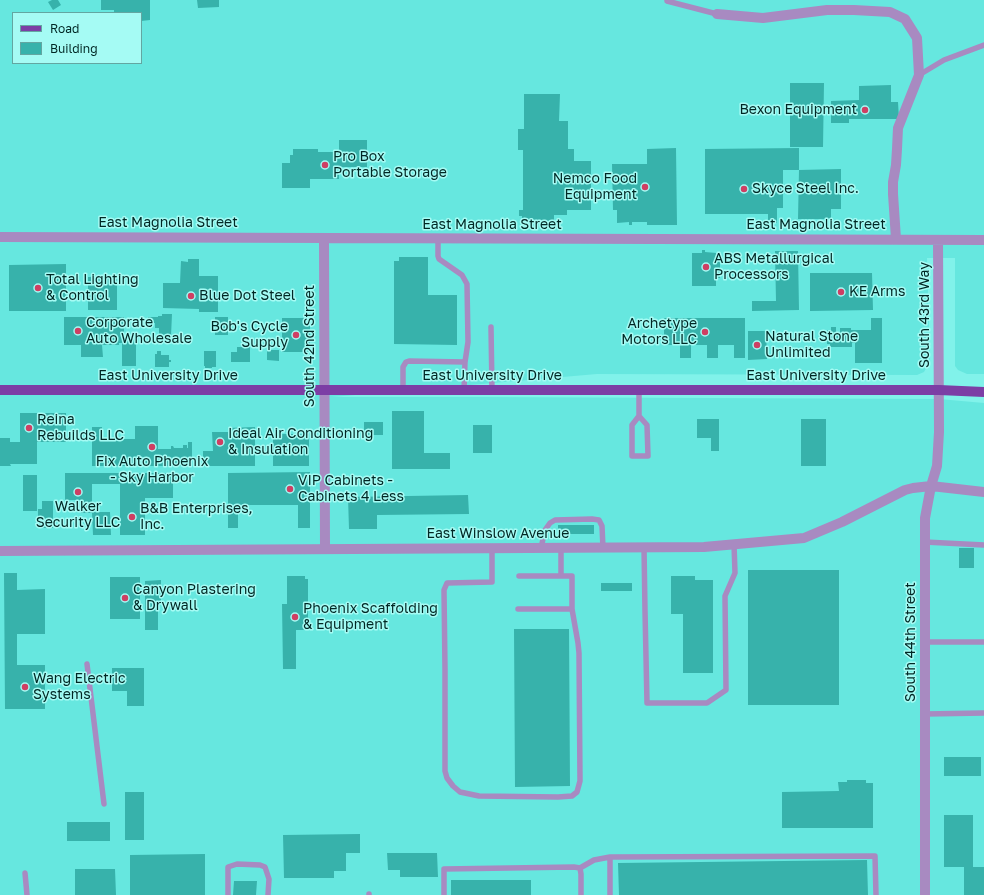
<!DOCTYPE html>
<style>
body{margin:0}
#map{position:relative;width:984px;height:895px;overflow:hidden;background:#81f2ea;font-family:"Golos Text",sans-serif}
canvas{display:block}
.legend{position:absolute;left:12px;top:12px;width:130px;height:52px;box-sizing:border-box;background:#a5fbf4;border:1px solid #63a6a1;margin:0;padding:5px 7px;list-style:none;font-size:12px;color:#002724}
.legend li{display:flex;align-items:center;gap:8px;height:20px}
.legend b{width:20px;border:1px solid #63a6a1}
</style>
<div id="map">
<canvas width="984" height="895"></canvas>
<ul class="legend">
<li><b style="height:5px;background:#7c3ea5"></b>Road</li>
<li><b style="height:11px;background:#37b2ab"></b>Building</li>
</ul>
</div>
<script>
const ctx = document.querySelector('canvas').getContext('2d');
ctx.lineJoin = 'round';
function fill(path, color) { ctx.fillStyle = color; ctx.fill(path, 'evenodd'); }
const shape = rows => new Path2D(rows.map(r => 'M' + r).join(''));
function trace(path, color, width, dash) { ctx.strokeStyle = color; ctx.lineWidth = width; ctx.lineCap = dash ? 'butt' : 'round'; ctx.setLineDash(dash || []); ctx.stroke(path); }
function label(font, color, halo, rows, align = 'center') {
  ctx.font = font + ' "Golos Text",sans-serif'; ctx.lineWidth = 3; ctx.setLineDash([]); ctx.textBaseline = 'middle'; ctx.strokeStyle = halo; ctx.fillStyle = color; for (const [text, x, y, turn = 0] of rows) {
    ctx.save(); ctx.translate(x, y); ctx.rotate((+turn || 0) * Math.PI / 180); ctx.textAlign = isNaN(turn) ? turn : align; if (halo) ctx.strokeText(text, 0, 0); ctx.fillText(text, 0, 0); ctx.restore();
  }
}
fill(shape([
 [0,0,984,0,984,374,967,374,958,370,955,366,955,258,927,258,930,361,924,372,917,375,597,374,332,397,481,397,939,399,984,403,984,895,0,895],
 [13,13,141,13,141,63,13,63]
]), '#66e7df');
fill(shape([
 [52,0,58,0,61,5,53,10,48,2],
 [101,0,150,0,150,20,141,21,141,13,114,13,114,10,101,10],
 [197,0,219,0,219,7,198,8],
 [790,83,824,83,823,147,790,147],
 [891,85,891,102,898,102,899,119,849,119,849,123,831,123,831,101,859,100,859,86],
 [524,94,560,94,559,121,568,121,568,149,574,149,574,161,591,161,591,210,567,210,567,215,554,215,554,221,522,221,522,216,519,216,519,210,523,210,523,150,518,150,518,129,524,129],
 [339,140,367,140,367,167,339,167,339,179,310,179,310,188,282,188,282,163,290,163,290,155,293,155,293,149,318,149,318,152,339,152],
 [676,148,677,225,647,225,647,222,632,222,632,225,629,225,629,222,617,223,617,210,613,210,612,164,647,164,647,149],
 [799,148,799,170,783,170,783,208,777,208,777,223,768,223,768,214,705,214,705,149],
 [841,169,841,209,831,209,831,219,798,219,799,170],
 [702,250,705,250,705,252,716,253,716,256,720,256,720,278,716,278,716,286,692,286,692,253,702,253],
 [775,251,798,251,799,310,752,311,752,301,776,301],
 [399,257,428,257,428,295,457,295,457,345,394,344,394,261,399,261],
 [188,259,199,259,199,276,218,276,218,312,199,312,199,309,163,308,163,283,180,283,181,261,188,262],
 [66,264,66,311,9,311,9,265],
 [810,273,872,273,873,310,810,311],
 [88,277,117,277,117,310,88,310],
 [162,314,172,314,171,336,159,335,159,328,155,328,155,323,148,323,148,317,158,317,158,316,162,316],
 [64,317,124,317,124,335,136,335,136,366,122,366,122,343,119,343,119,345,102,345,103,357,81,357,81,345,64,345],
 [215,317,228,317,228,335,215,335],
 [282,318,310,318,310,352,282,352],
 [664,318,745,318,745,358,734,358,734,345,718,345,718,358,707,358,707,345,691,345,691,358,680,358,680,345,664,345],
 [871,318,882,318,882,363,855,363,855,343,852,343,852,347,830,347,830,344,827,344,827,330,831,330,831,327,836,327,836,332,840,332,840,328,851,328,851,330,871,330],
 [748,331,766,331,767,359,748,360],
 [237,347,250,347,250,362,231,362,231,352,237,352],
 [267,350,279,350,279,361,267,360],
 [157,351,161,351,161,355,169,355,169,360,171,360,171,362,169,362,169,367,155,367,155,354,157,354],
 [204,351,216,351,216,367,212,367,212,368,205,368,205,366,204,366],
 [392,411,424,411,424,453,450,453,450,469,392,469],
 [20,413,66,413,66,442,37,442,37,464,10,464,11,466,0,466,0,438,10,438,10,442,20,442],
 [697,419,719,419,719,451,711,451,711,438,697,438],
 [801,419,826,419,826,466,801,466],
 [364,422,383,422,383,435,364,435],
 [473,425,492,425,492,453,473,453],
 [135,426,158,426,158,449,171,449,171,446,173,446,174,448,183,448,183,445,187,445,187,448,188,448,188,442,192,442,192,466,92,466,92,427,102,427,102,439,135,439],
 [255,427,255,466,203,466,203,451,213,451,212,432,228,432,228,428],
 [273,434,309,434,309,466,273,466],
 [310,472,310,528,298,528,298,505,238,505,238,528,228,528,228,473],
 [65,473,131,473,131,475,134,475,134,473,173,473,173,498,145,498,145,535,120,535,120,484,92,484,92,513,81,513,81,500,65,500],
 [23,475,37,475,37,511,23,511],
 [468,495,469,514,377,515,377,529,349,529,348,497],
 [42,501,53,501,53,528,38,528,38,509,42,509],
 [92,512,110,512,111,535,93,535],
 [558,525,594,525,594,534,558,534],
 [959,548,974,548,974,568,959,568],
 [748,570,839,570,839,705,748,705],
 [4,573,17,573,17,590,45,589,45,634,17,634,17,665,45,665,45,709,5,709],
 [287,576,305,576,305,579,308,579,308,630,296,630,296,669,283,669,282,604,287,604],
 [671,576,695,576,695,580,713,580,713,673,683,673,683,614,671,614],
 [110,577,140,577,140,619,110,619],
 [161,580,161,603,158,603,158,630,145,630,145,581],
 [601,583,632,583,632,591,601,591],
 [514,629,569,629,570,786,515,787],
 [112,668,144,668,144,706,127,706,127,691,112,691],
 [944,757,981,757,981,776,944,776],
 [847,780,866,780,866,783,873,783,873,828,782,828,782,792,839,791,838,782,847,782],
 [125,792,144,792,144,840,125,840],
 [944,815,973,815,973,867,984,867,984,895,964,895,964,867,944,867],
 [67,822,110,822,110,841,67,841],
 [360,834,360,853,346,853,346,871,334,871,334,878,284,878,283,835],
 [387,853,437,853,438,877,400,877,400,870,388,870],
 [205,854,205,895,130,895,130,855],
 [867,860,868,895,619,895,618,863],
 [75,869,115,869,116,895,75,895],
 [451,880,531,880,531,895,451,895],
 [234,881,257,881,256,895,233,895]
]), '#37b2ab');
trace(shape([
 [667,0,667,1,717,14],
 [919,75,944,60,984,45],
 [438,238,438,256,439,259,462,275,467,284,468,342,465,362],
 [491,327,492,390],
 [403,390,403,367,406,362,409,361,465,362,464,390],
 [639,390,639,416,632,425,632,456,648,456,647,425,639,416],
 [925,542,984,545],
 [644,547,645,611,647,703,707,703,726,690,725,596,735,573,734,544],
 [492,548,492,582,447,583,444,590,445,669,445,771,447,778,453,786,460,792,479,796,558,797,572,796,577,792,580,781,579,653,578,643,572,609],
 [541,548,545,530,550,523,555,520,592,519,599,520,602,526,603,548],
 [519,576,561,576,561,548],
 [518,609,572,609,572,576,561,576],
 [925,642,984,642],
 [87,664,104,804],
 [925,714,984,713],
 [610,857,610,895],
 [580,868,594,860,610,857,875,856,876,895],
 [25,873,27,895],
 [228,895,228,867,237,864,260,865,265,867,269,879,268,895],
 [369,895,369,894],
 [444,895,444,869,574,867,580,868,581,874,581,895]
]), '#a88ac1', 5.5);
trace(shape([
 [717,14,763,18,827,10,854,10,890,12,905,19,917,38,919,75,898,128,897,149,896,165,893,182,893,194,896,239],
 [0,237,984,240],
 [324,238,325,549],
 [0,551,704,547,804,538,842,522,905,490,913,488,931,486,984,492],
 [925,895,925,518,931,486,937,466,939,432,938,240]
]), '#a88ac1', 10);
trace(shape([
 [0,390,939,390,984,392]
]), '#7c3ea5', 10);
for (const [x, y, r, color] of [
 [865,110,4,"#ce3f63"],
 [325,165,4,"#ce3f63"],
 [645,187,4,"#ce3f63"],
 [744,189,4,"#ce3f63"],
 [706,267,4,"#ce3f63"],
 [38,288,4,"#ce3f63"],
 [841,292,4,"#ce3f63"],
 [191,296,4,"#ce3f63"],
 [78,331,4,"#ce3f63"],
 [705,332,4,"#ce3f63"],
 [296,335,4,"#ce3f63"],
 [757,345,4,"#ce3f63"],
 [29,428,4,"#ce3f63"],
 [220,442,4,"#ce3f63"],
 [152,447,4,"#ce3f63"],
 [290,489,4,"#ce3f63"],
 [78,492,4,"#ce3f63"],
 [132,517,4,"#ce3f63"],
 [125,598,4,"#ce3f63"],
 [295,617,4,"#ce3f63"],
 [25,687,4,"#ce3f63"]
]) { const dot = new Path2D(); dot.arc(x, y, r, 0, 2 * Math.PI); ctx.fillStyle = color; ctx.fill(dot); trace(dot, '#a5fbf4', 1.5); }
label('14px', '#002724', '#a5fbf4', [
 ["Bexon Equipment",857,110,"right"],
 ["Pro Box",333,157],
 ["Portable Storage",333,173],
 ["Nemco Food",637,179,"right"],
 ["Equipment",637,195,"right"],
 ["Skyce Steel Inc.",752,189],
 ["ABS Metallurgical",714,259],
 ["Processors",714,275],
 ["Total Lighting",46,280],
 ["& Control",46,296],
 ["KE Arms",849,292],
 ["Blue Dot Steel",199,296],
 ["Corporate",86,323],
 ["Auto Wholesale",86,339],
 ["Archetype",697,324,"right"],
 ["Motors LLC",697,340,"right"],
 ["Bob's Cycle",288,327,"right"],
 ["Supply",288,343,"right"],
 ["Natural Stone",765,337],
 ["Unlimited",765,353],
 ["Reina",37,420],
 ["Rebuilds LLC",37,436],
 ["Ideal Air Conditioning",228,434],
 ["& Insulation",228,450],
 ["Fix Auto Phoenix",152,462,"center"],
 ["- Sky Harbor",152,478,"center"],
 ["VIP Cabinets -",298,481],
 ["Cabinets 4 Less",298,497],
 ["Walker",78,507,"center"],
 ["Security LLC",78,523,"center"],
 ["B&B Enterprises,",140,509],
 ["Inc.",140,525],
 ["Canyon Plastering",133,590],
 ["& Drywall",133,606],
 ["Phoenix Scaffolding",303,609],
 ["& Equipment",303,625],
 ["Wang Electric",33,679],
 ["Systems",33,695]
], 'left');
label('14px', '#002724', '#a5fbf4', [
 ["East Magnolia Street",168,223],
 ["East Magnolia Street",492,225],
 ["East Magnolia Street",816,225],
 ["South 43rd Way",925,315,-90],
 ["South 42nd Street",310,346,-90],
 ["East University Drive",168,376],
 ["East University Drive",492,376],
 ["East University Drive",816,376],
 ["East Winslow Avenue",498,534],
 ["South 44th Street",911,642,-90]
]);
</script>
